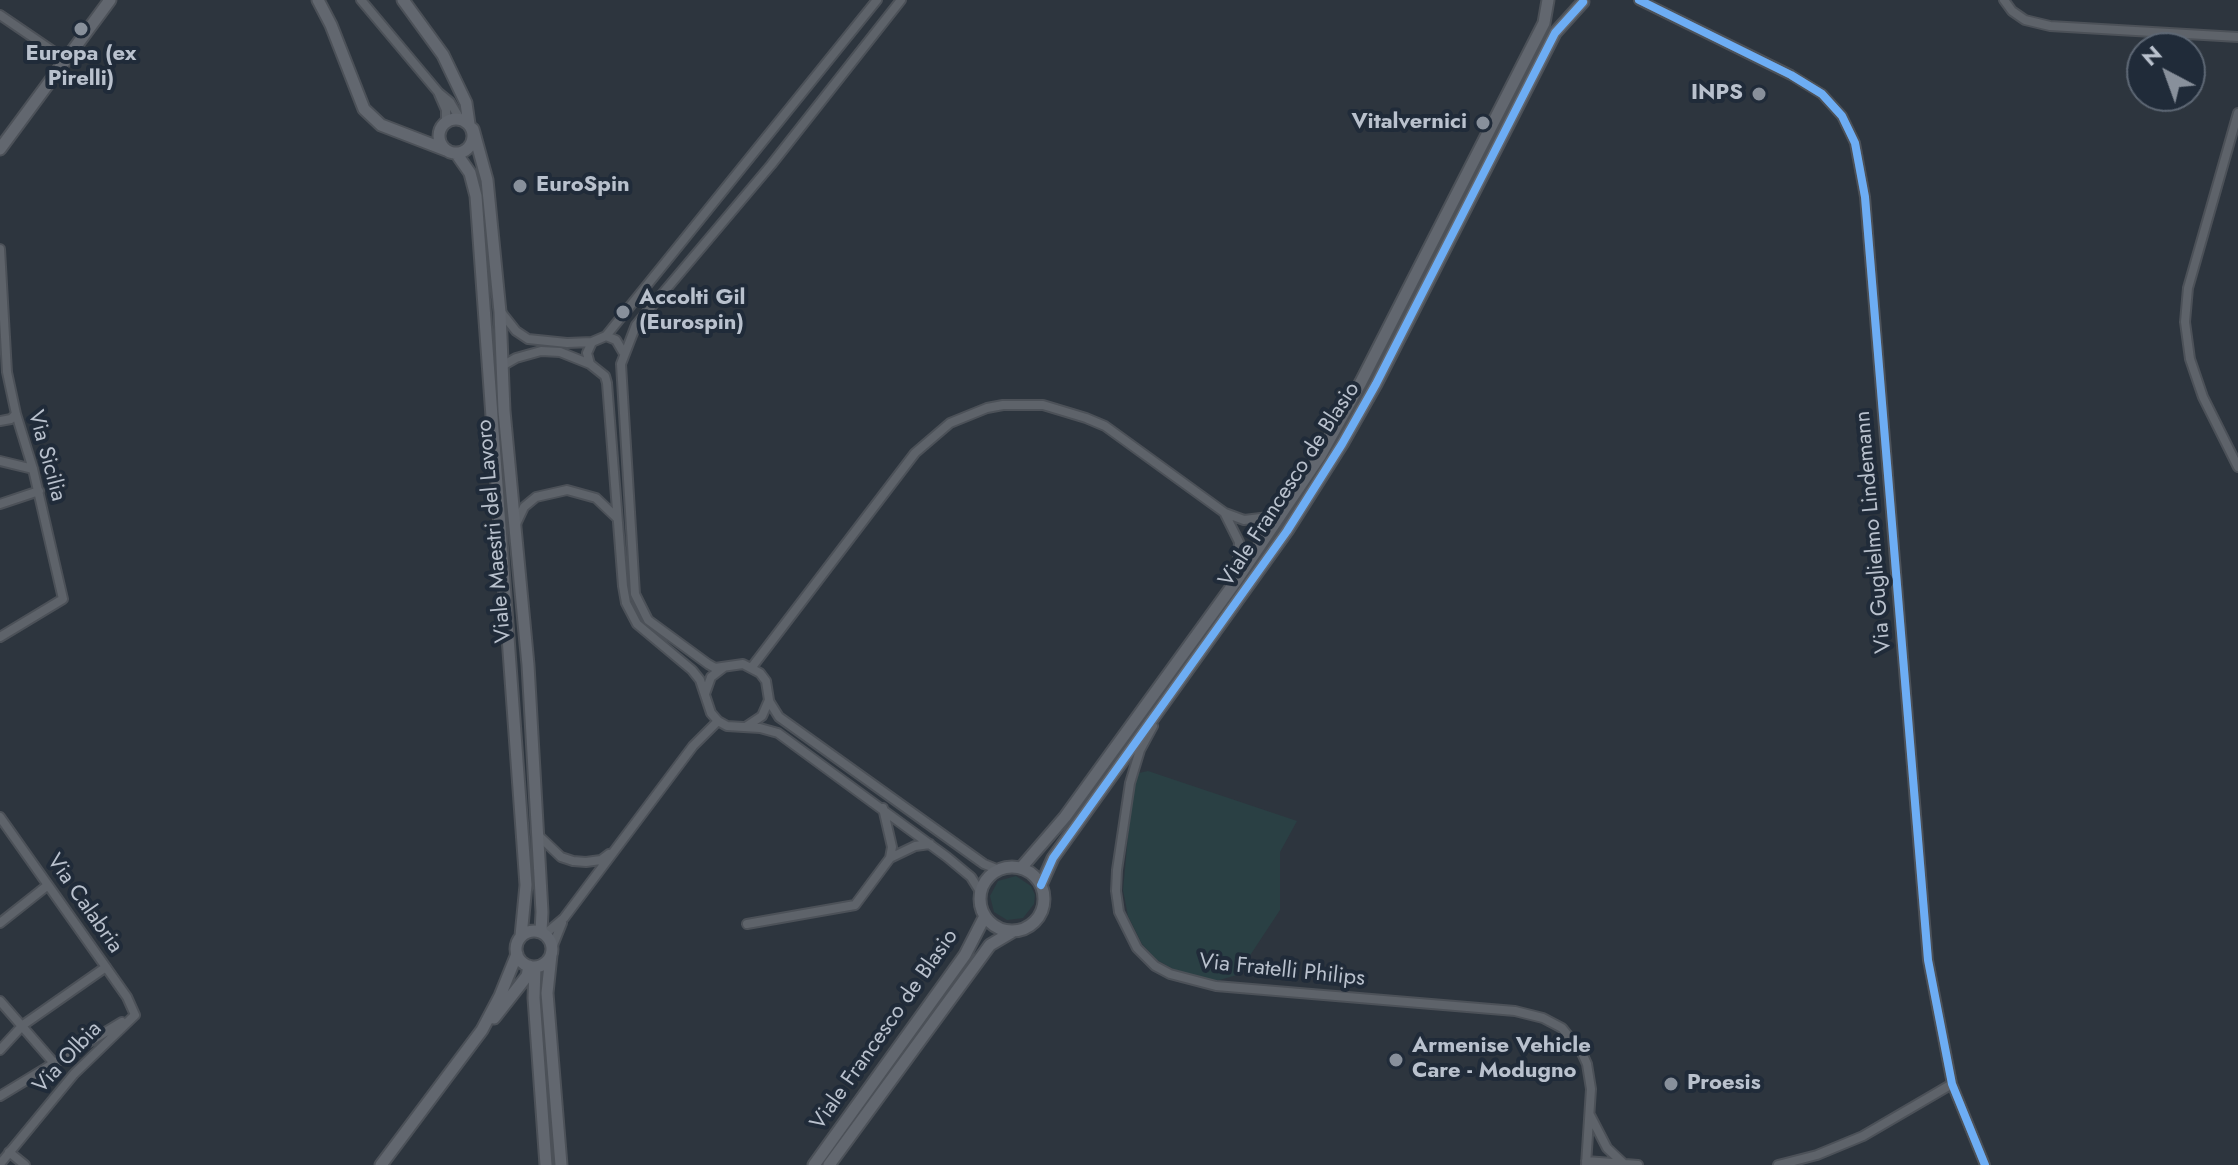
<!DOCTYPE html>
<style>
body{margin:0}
#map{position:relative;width:2238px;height:1165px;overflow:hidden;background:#2d353e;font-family:Jost,sans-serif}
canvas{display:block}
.north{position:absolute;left:2126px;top:32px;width:80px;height:80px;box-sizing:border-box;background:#202b39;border:2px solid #5d6774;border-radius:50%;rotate:319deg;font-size:22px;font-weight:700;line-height:32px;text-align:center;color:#b9c1cd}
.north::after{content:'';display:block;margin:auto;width:28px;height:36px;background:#88909b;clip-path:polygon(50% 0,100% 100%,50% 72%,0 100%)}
</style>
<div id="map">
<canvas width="2238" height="1165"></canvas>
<div class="north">N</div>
</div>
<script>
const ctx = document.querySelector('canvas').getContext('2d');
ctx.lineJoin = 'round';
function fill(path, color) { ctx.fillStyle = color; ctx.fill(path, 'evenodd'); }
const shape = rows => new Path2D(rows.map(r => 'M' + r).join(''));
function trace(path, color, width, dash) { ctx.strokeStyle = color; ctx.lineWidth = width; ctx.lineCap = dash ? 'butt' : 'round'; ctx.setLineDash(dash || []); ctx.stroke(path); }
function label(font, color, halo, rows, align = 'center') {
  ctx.font = font + ' Jost,sans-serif'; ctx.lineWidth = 8; ctx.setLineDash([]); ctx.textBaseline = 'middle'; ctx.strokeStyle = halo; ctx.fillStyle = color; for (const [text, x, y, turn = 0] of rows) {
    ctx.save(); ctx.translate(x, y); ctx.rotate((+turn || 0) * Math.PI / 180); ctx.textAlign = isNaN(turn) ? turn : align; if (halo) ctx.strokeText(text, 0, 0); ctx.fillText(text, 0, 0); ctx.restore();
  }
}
fill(shape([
 [1148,771,1297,821,1280,852,1280,910,1237,975,1216,981,1192,977,1173,969,1157,960,1142,944,1128,916,1123,890,1131,804,1135,779,1139,773],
 [1016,876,1031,886,1035,895,1034,904,1023,918,1007,920,994,912,990,896,998,881]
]), '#2a4044');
const street = shape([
 [361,0,439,93,450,102,460,119],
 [1639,0,1791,75,1822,94,1842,116,1855,143,1865,197,1928,960,1952,1084,1985,1165],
 [2004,0,2012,11,2025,20,2050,26,2238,37],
 [0,15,66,60],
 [439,94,446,110,446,121],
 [2238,113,2188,288,2185,322,2190,359,2203,397,2238,467],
 [0,249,7,372,16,414,33,469,63,599,0,637],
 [501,312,516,331,528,339,567,343,592,342],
 [606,336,877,0],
 [623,352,616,340,606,336,592,342,587,353,590,364,605,376,607,383,623,586,626,603,637,624,692,670,700,680,711,713,718,721,727,726,760,728,778,733,947,857,971,877,981,893],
 [502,366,516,358,541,351,560,352,590,364],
 [0,421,11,419,16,414],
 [0,461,33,469],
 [0,504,39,491],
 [1225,514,1239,542,1237,577],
 [516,524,524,507,536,497,567,490,596,498,617,518],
 [752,667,915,453,950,423,987,408,1003,405,1043,405,1086,418,1105,426,1225,513,1244,520,1269,517,1283,508],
 [705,694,711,677,724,667],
 [769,701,779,717,984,864,999,870],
 [747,726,762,716,769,700,766,681,760,673,743,664,715,668,708,664,648,620,635,594,621,364,636,325,771,165,901,0],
 [1153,726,1140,750,1130,783,1117,870,1116,891,1119,912,1137,948,1155,966,1170,974,1216,986,1515,1011,1543,1018,1562,1028,1582,1053,1587,1064,1591,1089,1586,1165],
 [883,808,892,847,890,858],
 [0,817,127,997,135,1015],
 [538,835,561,857,573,861,586,862,601,860,609,854],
 [0,923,48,885],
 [747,924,855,905,890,858,915,846,930,844],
 [545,934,564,918,693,746,718,721],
 [552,948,562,923],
 [0,1001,54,1063],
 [0,1050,23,1025,106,967],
 [0,1096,122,1022],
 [1590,1115,1607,1148,1625,1165],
 [9,1152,25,1165],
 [1586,1161,1638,1165],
 [0,1164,74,1074,135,1015],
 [1778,1165,1817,1155,1863,1136,1952,1084]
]);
const secondary = shape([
 [318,0,331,25,364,109,381,125,446,150],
 [403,0,443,55,466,103,469,124],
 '439 136a17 17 0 1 1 34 0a17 17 0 1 1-34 0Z',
 [473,129,487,180,500,312,504,411,528,665,542,912,541,932],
 [0,149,110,0],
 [456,153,470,173,476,196,526,885,521,936],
 '980 899a32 32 0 1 1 64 0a32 32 0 1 1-64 0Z',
 [1021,868,1065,817,1236,581,1320,456,1361,382,1544,23,1548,0],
 [1041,885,1053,858,1287,531,1342,444,1376,384,1555,33,1583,2],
 '516 949a18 18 0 1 1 36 0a18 18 0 1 1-36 0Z',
 [551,955,547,993,561,1165],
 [535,967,534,998,546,1165],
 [494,1018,527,976,529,966],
 [381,1165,482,1030,500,996,517,954],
 [814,1165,965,955,985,916],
 [829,1165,990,945,1012,932]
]);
trace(street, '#4c5158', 12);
trace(secondary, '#4c5158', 15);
trace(street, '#5e636a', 8);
trace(secondary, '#62676f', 11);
trace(shape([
 [1639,0,1791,75,1822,94,1842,116,1855,143,1865,197,1928,960,1952,1084,1985,1165],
 [1041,885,1053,858,1287,531,1342,444,1376,384,1555,33,1583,2]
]), '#6dadf4', 8);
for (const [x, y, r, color] of [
 [81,29,8,"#88909b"],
 [1759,94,8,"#88909b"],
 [1483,123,8,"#88909b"],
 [520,186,8,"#88909b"],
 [623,312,8,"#88909b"],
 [1396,1060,8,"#88909b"],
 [1671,1084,8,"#88909b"]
]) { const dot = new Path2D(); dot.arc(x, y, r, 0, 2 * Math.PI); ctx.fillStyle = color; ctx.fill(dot); trace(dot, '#202b39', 3); }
label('bold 22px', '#b9c1cd', '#202b39', [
 ["Europa (ex",81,55,"center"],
 ["Pirelli)",81,80,"center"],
 ["INPS",1743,94,"right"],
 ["Vitalvernici",1467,123,"right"],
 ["EuroSpin",536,186],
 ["Accolti Gil",639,299],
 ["(Eurospin)",639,324],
 ["Armenise Vehicle",1412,1047],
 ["Care - Modugno",1412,1072],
 ["Proesis",1687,1084]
], 'left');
label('22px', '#b9c1cd', '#202b39', [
 ["Via Sicilia",46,456,75],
 ["Viale Francesco de Blasio",1290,485,-57],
 ["Viale Maestri del Lavoro",495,531,-95],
 ["Via Guglielmo Lindemann",1874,532,-95],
 ["Via Calabria",84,904,55],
 ["Via Fratelli Philips",1282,971,6],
 ["Viale Francesco de Blasio",885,1030,-55],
 ["Via Olbia",68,1058,-47]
]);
</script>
